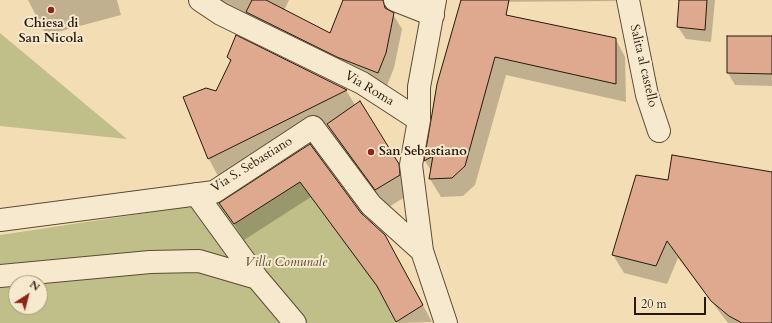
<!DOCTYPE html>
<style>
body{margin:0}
#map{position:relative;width:772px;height:323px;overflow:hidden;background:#f2ddb4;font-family:Cardo,serif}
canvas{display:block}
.north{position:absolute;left:8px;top:275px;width:40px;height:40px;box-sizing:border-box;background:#f7e9ce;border:1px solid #a49680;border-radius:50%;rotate:36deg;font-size:11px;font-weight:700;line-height:16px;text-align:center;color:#271a0b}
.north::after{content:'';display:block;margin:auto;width:14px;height:18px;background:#8f2418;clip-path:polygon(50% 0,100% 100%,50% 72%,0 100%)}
.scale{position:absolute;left:634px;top:297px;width:72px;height:18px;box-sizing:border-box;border:2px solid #271a0b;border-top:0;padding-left:5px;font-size:12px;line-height:14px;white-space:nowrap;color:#271a0b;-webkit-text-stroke:3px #f7e9ce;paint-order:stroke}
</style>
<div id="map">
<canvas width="772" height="323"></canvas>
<div class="north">N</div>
<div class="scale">20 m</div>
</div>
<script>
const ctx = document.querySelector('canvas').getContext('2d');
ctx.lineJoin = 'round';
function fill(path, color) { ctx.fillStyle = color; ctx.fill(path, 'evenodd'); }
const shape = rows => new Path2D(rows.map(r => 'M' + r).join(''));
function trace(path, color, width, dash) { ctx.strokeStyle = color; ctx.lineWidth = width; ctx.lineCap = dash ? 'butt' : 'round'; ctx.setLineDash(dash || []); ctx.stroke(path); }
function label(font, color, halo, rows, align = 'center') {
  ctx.font = font + ' Cardo,serif'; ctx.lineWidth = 4; ctx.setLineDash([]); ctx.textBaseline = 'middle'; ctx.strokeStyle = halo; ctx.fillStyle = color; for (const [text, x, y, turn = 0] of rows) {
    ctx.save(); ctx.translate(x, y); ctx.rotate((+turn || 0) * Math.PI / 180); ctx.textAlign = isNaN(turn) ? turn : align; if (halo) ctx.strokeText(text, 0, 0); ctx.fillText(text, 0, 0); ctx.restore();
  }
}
fill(shape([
 [0,33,127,139,0,126],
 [300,182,377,286,397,323,0,323,0,235,219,202,234,224],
 [16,283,40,283,40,307,16,307]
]), '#c0bf89');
fill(shape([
 [28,0,117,0,121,15,46,35],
 [210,0,289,0,284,11,330,35,344,0,414,0,395,5,391,11,402,29,394,68,386,88],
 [475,0,620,0,620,1,476,2],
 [680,0,715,0,711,42,686,39,678,27],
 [461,6,615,38,625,57,626,102,506,75,475,185,463,196,441,197,430,179,432,172,425,161,438,84],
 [237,37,346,90,355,105,398,165,409,184,410,194,387,208,339,143,327,124,219,178,209,159,185,98,217,92,231,63,228,57],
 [772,37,772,86,735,85,728,73],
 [310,145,360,213,394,252,432,322,398,323,385,298,311,197,244,240,221,203],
 [772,173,772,323,728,323,678,258,667,284,624,273,613,255,669,181]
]), '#0003');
const building = shape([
 [252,0,266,0,330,33,343,0,383,0,385,8,394,13,386,53,378,73,337,57,246,12,252,0],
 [461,0,509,0,506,15,616,38,616,84,495,57,465,166,452,178,429,179,433,156,424,161,432,114,437,84,461,0],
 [679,0,707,0,705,30,677,27,679,0],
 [236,35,347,90,208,159,183,97,206,88,216,91,231,60,227,57,236,35],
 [727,36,772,36,772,74,727,73,727,36],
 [360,101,399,164,400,175,375,190,327,124,360,101],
 [310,144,361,213,385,235,423,305,396,322,377,286,300,182,234,224,219,203,310,144],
 [672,155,772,172,772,323,742,323,729,316,711,301,667,241,656,266,612,255,636,175,668,180,672,155]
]);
fill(building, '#dfa990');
trace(building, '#271a0b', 1);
const minor = shape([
 [200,0,221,14,362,83,419,120],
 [395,0,433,15],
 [435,0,419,87,419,120,411,165,422,251,446,323],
 [628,0,647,95,659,131],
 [196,194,257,278,295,323],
 [0,220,214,192,313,127,371,205,422,251],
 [0,276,150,262,199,261,257,278]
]);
trace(minor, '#5a4b35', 24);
trace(minor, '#f7e9ce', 22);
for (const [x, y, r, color] of [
 [51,10,4,"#8f2418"],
 [371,152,4,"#8f2418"]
]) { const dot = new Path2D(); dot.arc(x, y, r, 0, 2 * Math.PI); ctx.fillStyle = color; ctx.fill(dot); trace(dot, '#f7e9ce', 1.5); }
label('bold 13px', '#271a0b', '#f7e9ce', [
 ["Chiesa di",51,24],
 ["San Nicola",51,39],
 ["San Sebastiano",379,152,"left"]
]);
label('13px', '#271a0b', '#f7e9ce', [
 ["Salita al castello",643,66,77],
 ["Via Roma",369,89,31],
 ["Via S. Sebastiano",252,165,-32]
]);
label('italic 13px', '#554c31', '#f7e9ce', [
 ["Villa Comunale",286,263]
]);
</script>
